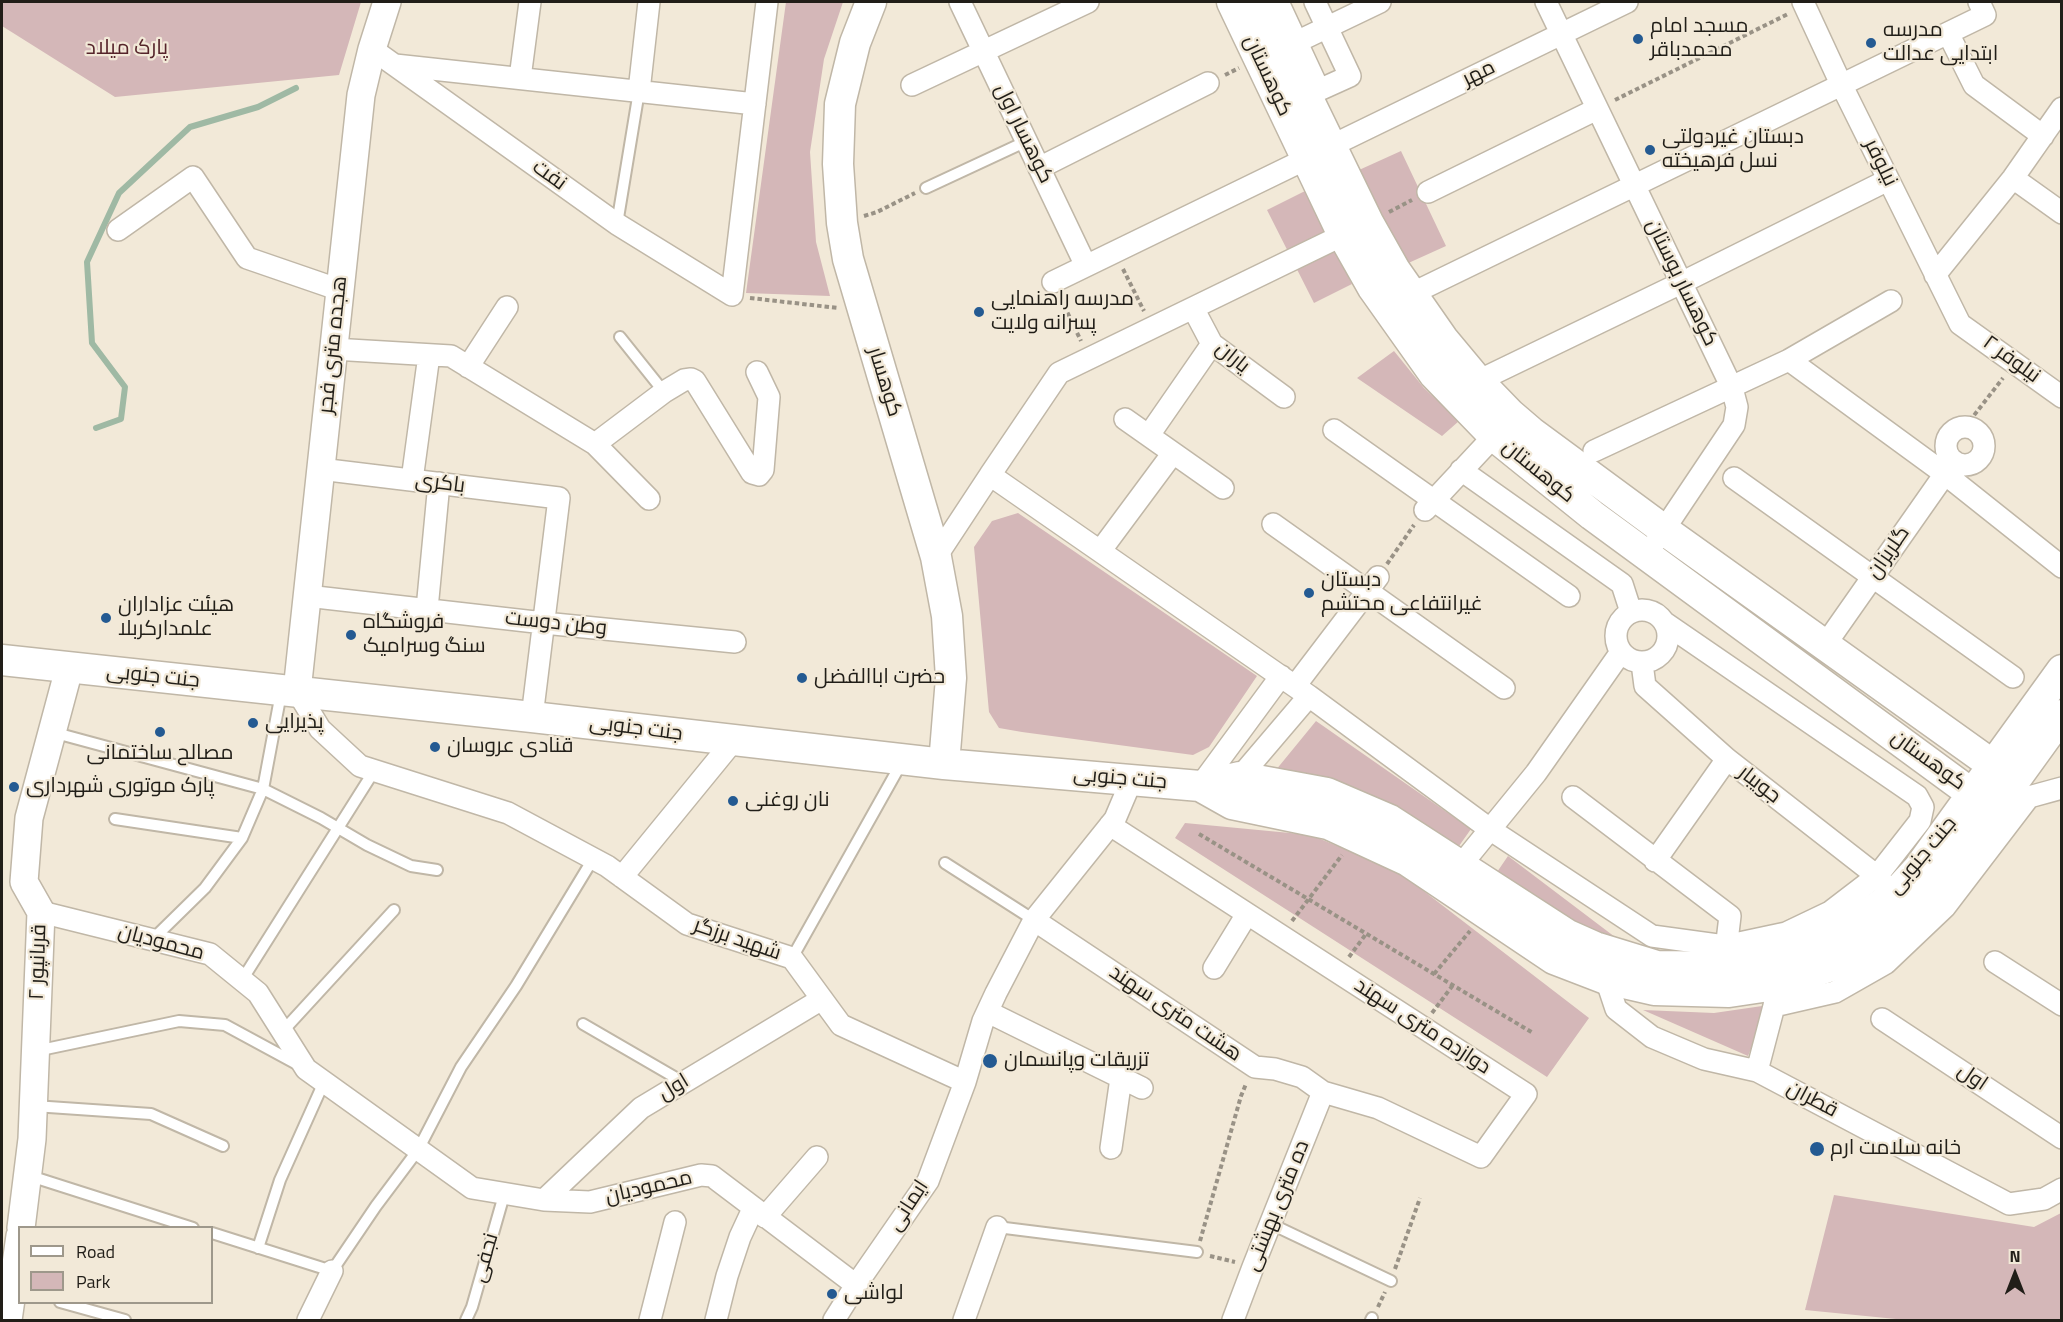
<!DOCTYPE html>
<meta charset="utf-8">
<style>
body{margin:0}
#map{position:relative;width:2063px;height:1322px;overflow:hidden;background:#f2e9d8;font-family:"Titillium Web",sans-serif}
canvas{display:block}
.frame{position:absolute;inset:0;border:3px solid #211e18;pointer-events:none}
.legend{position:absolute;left:18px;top:1226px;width:195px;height:78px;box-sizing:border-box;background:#f2e9d8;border:2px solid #9e988b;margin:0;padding:8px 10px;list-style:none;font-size:18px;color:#211e18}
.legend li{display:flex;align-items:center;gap:12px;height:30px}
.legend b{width:30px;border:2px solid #9e988b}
.north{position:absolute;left:1985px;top:1244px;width:60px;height:60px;-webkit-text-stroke:4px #f2e9d8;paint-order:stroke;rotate:0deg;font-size:16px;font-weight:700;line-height:24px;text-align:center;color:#211e18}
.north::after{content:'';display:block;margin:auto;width:21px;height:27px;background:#211e18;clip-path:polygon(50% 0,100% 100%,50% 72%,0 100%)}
</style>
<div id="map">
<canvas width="2063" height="1322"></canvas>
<div class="frame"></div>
<ul class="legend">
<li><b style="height:8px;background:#fff"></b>Road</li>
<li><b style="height:16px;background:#d4b7b8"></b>Park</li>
</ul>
<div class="north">N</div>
</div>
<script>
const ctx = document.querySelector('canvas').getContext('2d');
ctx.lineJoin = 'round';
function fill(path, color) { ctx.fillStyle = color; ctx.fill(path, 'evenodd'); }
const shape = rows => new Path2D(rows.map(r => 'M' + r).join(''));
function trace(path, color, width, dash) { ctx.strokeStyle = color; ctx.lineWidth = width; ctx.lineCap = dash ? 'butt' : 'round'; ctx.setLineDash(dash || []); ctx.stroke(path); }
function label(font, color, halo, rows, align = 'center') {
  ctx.font = font + ' "Titillium Web",Cairo,sans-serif'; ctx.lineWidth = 4.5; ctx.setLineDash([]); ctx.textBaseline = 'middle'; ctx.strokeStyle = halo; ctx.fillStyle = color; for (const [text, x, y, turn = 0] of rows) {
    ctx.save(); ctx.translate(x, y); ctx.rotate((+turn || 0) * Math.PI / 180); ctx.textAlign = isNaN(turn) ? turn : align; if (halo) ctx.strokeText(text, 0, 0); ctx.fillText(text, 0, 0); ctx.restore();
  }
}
fill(shape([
 [2,2,361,2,339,75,115,97,2,26],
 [786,2,843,2,824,59,810,152,816,242,830,296,746,293],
 [1401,151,1446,246,1404,265,1359,170],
 [1305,191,1352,284,1314,303,1267,210],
 [1394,351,1424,388,1459,421,1442,436,1357,378],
 [1018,513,1257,676,1209,747,1193,755,1022,732,999,728,989,712,974,547,992,521],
 [1316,721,1471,829,1459,846,1369,796,1271,776],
 [1185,823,1311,835,1399,872,1589,1018,1547,1077,1175,838],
 [1508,856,1615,937,1609,943,1495,875],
 [1769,1005,1748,1056,1643,1010,1714,1013],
 [1834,1195,2034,1227,2061,1213,2061,1320,1906,1320,1805,1310]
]), '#d4b7b8');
trace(shape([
 [96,428,121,419,125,387,92,343,87,262,119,193,190,127,258,107,296,88]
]), '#9fb9a4', 6);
const service = shape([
 [926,188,1027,141],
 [617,224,639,91],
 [620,337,664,392],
 [52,732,263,789,321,818,367,845,411,866,437,870],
 [115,819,242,838],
 [945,863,1034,920],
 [153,939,205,888,242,838,263,789,281,693],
 [792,958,902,762],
 [242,980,374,771],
 [583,1024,683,1082],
 [282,1032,394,910],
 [36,1051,179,1021,225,1025,297,1064],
 [34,1106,151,1114,223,1146],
 [27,1175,193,1228],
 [1271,1224,1391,1281],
 [997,1227,1197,1252],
 [212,1233,332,1271,376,1206,418,1150,461,1067,516,986,593,859],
 [258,1248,280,1180,324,1082],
 [60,1302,125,1320],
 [466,1320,472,1307,504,1195],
 [1371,1320,1372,1318]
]);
const minor = shape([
 [960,2,1086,266],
 [1278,2,1319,90,1350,76,1315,2],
 [1546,2,1732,388,1737,407,1734,425,1657,540],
 [1803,2,1841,84,1960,324,2062,397],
 [1948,33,1974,85,2043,136],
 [1284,48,1380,2],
 [372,49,617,224,732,295,767,2],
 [395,65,755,104],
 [520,78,530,2],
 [912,85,1088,2],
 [639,91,649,2],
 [1331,146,1627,2],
 [1039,168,1208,83],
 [2013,178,2062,213],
 [1428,192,1597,109],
 [118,230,193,177,247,258,340,290],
 [1935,275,2013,178,2062,108],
 [1053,282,1306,159],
 [1411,294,1985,15,1979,2],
 [1193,308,1212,344,1284,397],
 [333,349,451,356,595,444,649,499],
 [1789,360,1945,474,2062,567],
 [468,367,507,307],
 [1478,381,1681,283,1888,180],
 [1125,419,1223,488],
 '1946 446a19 19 0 1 1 38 0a19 19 0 1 1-38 0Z',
 [1334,430,1569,596],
 [1149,435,1212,344],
 [595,444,664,392,684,380,691,379,695,381,752,473,759,475,763,470,769,397,757,372],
 [1594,451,1789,360,1891,301],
 [320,469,559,498,532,717],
 [1461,470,1622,584,1631,612],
 [990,475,1059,373,1343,235],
 [1734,478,2013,677],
 [412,480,429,355],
 [1425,510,1494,436],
 [1273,524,1504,688],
 [1101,550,1173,453],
 [936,557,990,475,1309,696,1491,830,1652,936,1725,946,1786,933,1830,912,1877,876,1920,821,1923,807,1917,796,1665,623],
 [307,596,544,623,735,642],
 [427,609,439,483],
 '1616 636a26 26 0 1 1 52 0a26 26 0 1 1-52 0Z',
 [1825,645,1954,461],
 [1642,663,1645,686,1727,759,1877,876,1885,885],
 [1295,686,1378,577],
 [297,691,320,729,360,766,508,813,607,866,687,924,792,958,841,1025,965,1082,983,1021,996,993,1034,920,1115,819,1132,779],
 [1240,777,1309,696],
 [1200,786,1281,676],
 [1573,797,1730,916,1725,958],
 [1655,861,1727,759],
 [1461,865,1536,773,1621,652],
 [622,877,734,740],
 [41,912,210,954,258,993,306,1069,472,1188,544,1200,590,1202,701,1175,712,1176,856,1285],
 [1034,920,1255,1067,1275,1069,1302,1077,1323,1092,1378,1108,1481,1157,1526,1094,1110,825],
 [1995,962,2062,1005],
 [1214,968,1247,914],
 [1606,979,1616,1009,1652,1037,1704,1059,1757,1071,1774,1006,1776,991],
 [1774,1006,1835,992,1886,963,1945,907,2029,797,2062,788],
 [988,1012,1142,1088],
 [1882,1019,2062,1138],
 [1757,1071,2009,1204,2044,1199,2062,1189],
 [1111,1148,1121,1078],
 [544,1200,641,1108,822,999],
 [765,1217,817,1157],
 [308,1320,332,1271],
 [650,1320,675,1222],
 [716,1320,727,1276,740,1237,753,1209],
 [834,1320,856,1285,928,1181,965,1082],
 [964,1320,997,1227],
 [1233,1320,1253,1267,1323,1092]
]);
const tertiary = shape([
 [297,691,361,95,372,49,387,2],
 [21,1228,32,1139,41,912,24,882,29,818,69,669],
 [8,1320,20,1236]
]);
const secondary = shape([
 [871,2,855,43,840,104,838,164,842,223,848,259,936,557,947,616,951,678,944,764],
 [1232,2,1343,235,1373,288,1434,374,1494,436,1592,515,1994,810],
 [1261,2,1368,222,1395,270,1443,339,1478,381,1510,414,1531,432,1664,530,2015,781],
 [2,660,532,717,944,764,1200,786,1240,777,1327,793,1390,820,1568,935,1595,947,1657,966,1725,967,1779,958,1839,935,1894,895,1918,869,2062,670],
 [1200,786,1232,804,1328,824,1408,861,1554,959,1606,979,1654,990,1729,992,1776,985,1851,959,1904,923,1940,884,2062,715]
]);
trace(service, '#c0b7a7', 14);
trace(minor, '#c0b7a7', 24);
trace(tertiary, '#c0b7a7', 30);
trace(secondary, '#c0b7a7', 33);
trace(shape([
 [1225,75,1239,68],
 [1615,100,1788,14],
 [1389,212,1412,200],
 [864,216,877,212,915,193],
 [1123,269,1144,311],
 [750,298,838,308],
 [1061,299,1081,341],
 [1965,427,2003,378],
 [1387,564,1414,525],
 [1199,834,1533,1033],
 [1292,921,1342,855],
 [1349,957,1366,934],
 [1434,974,1470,931],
 [1432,1013,1453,985],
 [1200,1241,1241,1096,1246,1084],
 [1210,1256,1235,1262],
 [1395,1269,1420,1198],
 [1378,1307,1385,1292]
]), '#999286', 4, [4.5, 3]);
trace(service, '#fff', 10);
trace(minor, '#fff', 21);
trace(tertiary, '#fff', 27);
trace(secondary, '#fff', 30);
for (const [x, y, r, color] of [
 [1638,39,6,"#245a92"],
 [1871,43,6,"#245a92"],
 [1650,150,6,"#245a92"],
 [979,312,6,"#245a92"],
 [1309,593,6,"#245a92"],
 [106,618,6,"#245a92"],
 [351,635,6,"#245a92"],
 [802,678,6,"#245a92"],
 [253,723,6,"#245a92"],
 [160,732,6,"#245a92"],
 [435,747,6,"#245a92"],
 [14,787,6,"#245a92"],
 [733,801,6,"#245a92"],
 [990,1061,8,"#245a92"],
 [1817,1149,8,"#245a92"],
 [832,1294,6,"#245a92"]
]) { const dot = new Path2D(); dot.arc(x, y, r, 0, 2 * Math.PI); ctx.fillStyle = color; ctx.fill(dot); trace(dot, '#f2e9d8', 2); }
label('21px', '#211e18', '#f2e9d8', [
 ["مسجد امام",1650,27],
 ["محمدباقر",1650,51],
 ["مدرسه",1883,31],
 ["ابتدایی عدالت",1883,55],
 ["دبستان غیردولتی",1662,138],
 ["نسل فرهیخته",1662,162],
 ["مدرسه راهنمایی",991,300],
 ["پسرانه ولایت",991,324],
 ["دبستان",1321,581],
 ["غیرانتفاعی محتشم",1321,605],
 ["هیئت عزاداران",118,606],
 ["علمدارکربلا",118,630],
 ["فروشگاه",363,623],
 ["سنگ وسرامیک",363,647],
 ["حضرت اباالفضل",814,678],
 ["پذیرایی",265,723],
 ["قنادی عروسان",447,747],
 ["مصالح ساختمانی",160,754,"center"],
 ["پارک موتوری شهرداری",26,787],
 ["نان روغنی",745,801],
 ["تزریقات وپانسمان",1004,1061],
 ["خانه سلامت ارم",1830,1149],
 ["لواشی",844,1294]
], 'left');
label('21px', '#55242a', '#f2e9d8', [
 ["پارک میلاد",127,49]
]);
label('21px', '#211e18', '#f2e9d8', [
 ["مهر",1479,74,-26],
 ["کوهستان",1267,76,65],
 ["کوهسار اول",1023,134,64],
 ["نیلوفر",1880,163,64],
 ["نفت",549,176,36],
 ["کوهسار بوستان",1681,283,64],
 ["هجده متری فجر",334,345,-84],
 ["یاران",1232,358,39],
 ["نیلوفر ۲",2011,360,36],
 ["کوهسار",884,382,73],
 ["کوهستان",1538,472,39],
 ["باکری",440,484,7],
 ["گلریزان",1889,553,-55],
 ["وطن دوست",556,624,6],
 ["جنت جنوبی",153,677,6],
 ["جنت جنوبی",636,729,7],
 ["کوهستان",1928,761,36],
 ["جنت جنوبی",1120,779,5],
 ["جویبار",1759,785,38],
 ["جنت جنوبی",1923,856,-50],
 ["شهید برزگر",737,940,19],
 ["محمودیان",161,943,15],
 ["قربانپور ۲",39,962,-88],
 ["هشت متری سهند",1175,1014,34],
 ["دوازده متری سهند",1422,1027,33],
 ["اول",1972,1078,34],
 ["اول",674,1088,-31],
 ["قطران",1812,1100,28],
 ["محمودیان",649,1188,-13],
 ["ایمانی",909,1206,-57],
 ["ده متری بهشتی",1278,1206,-68],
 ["نجفی",486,1258,-74]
]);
</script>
